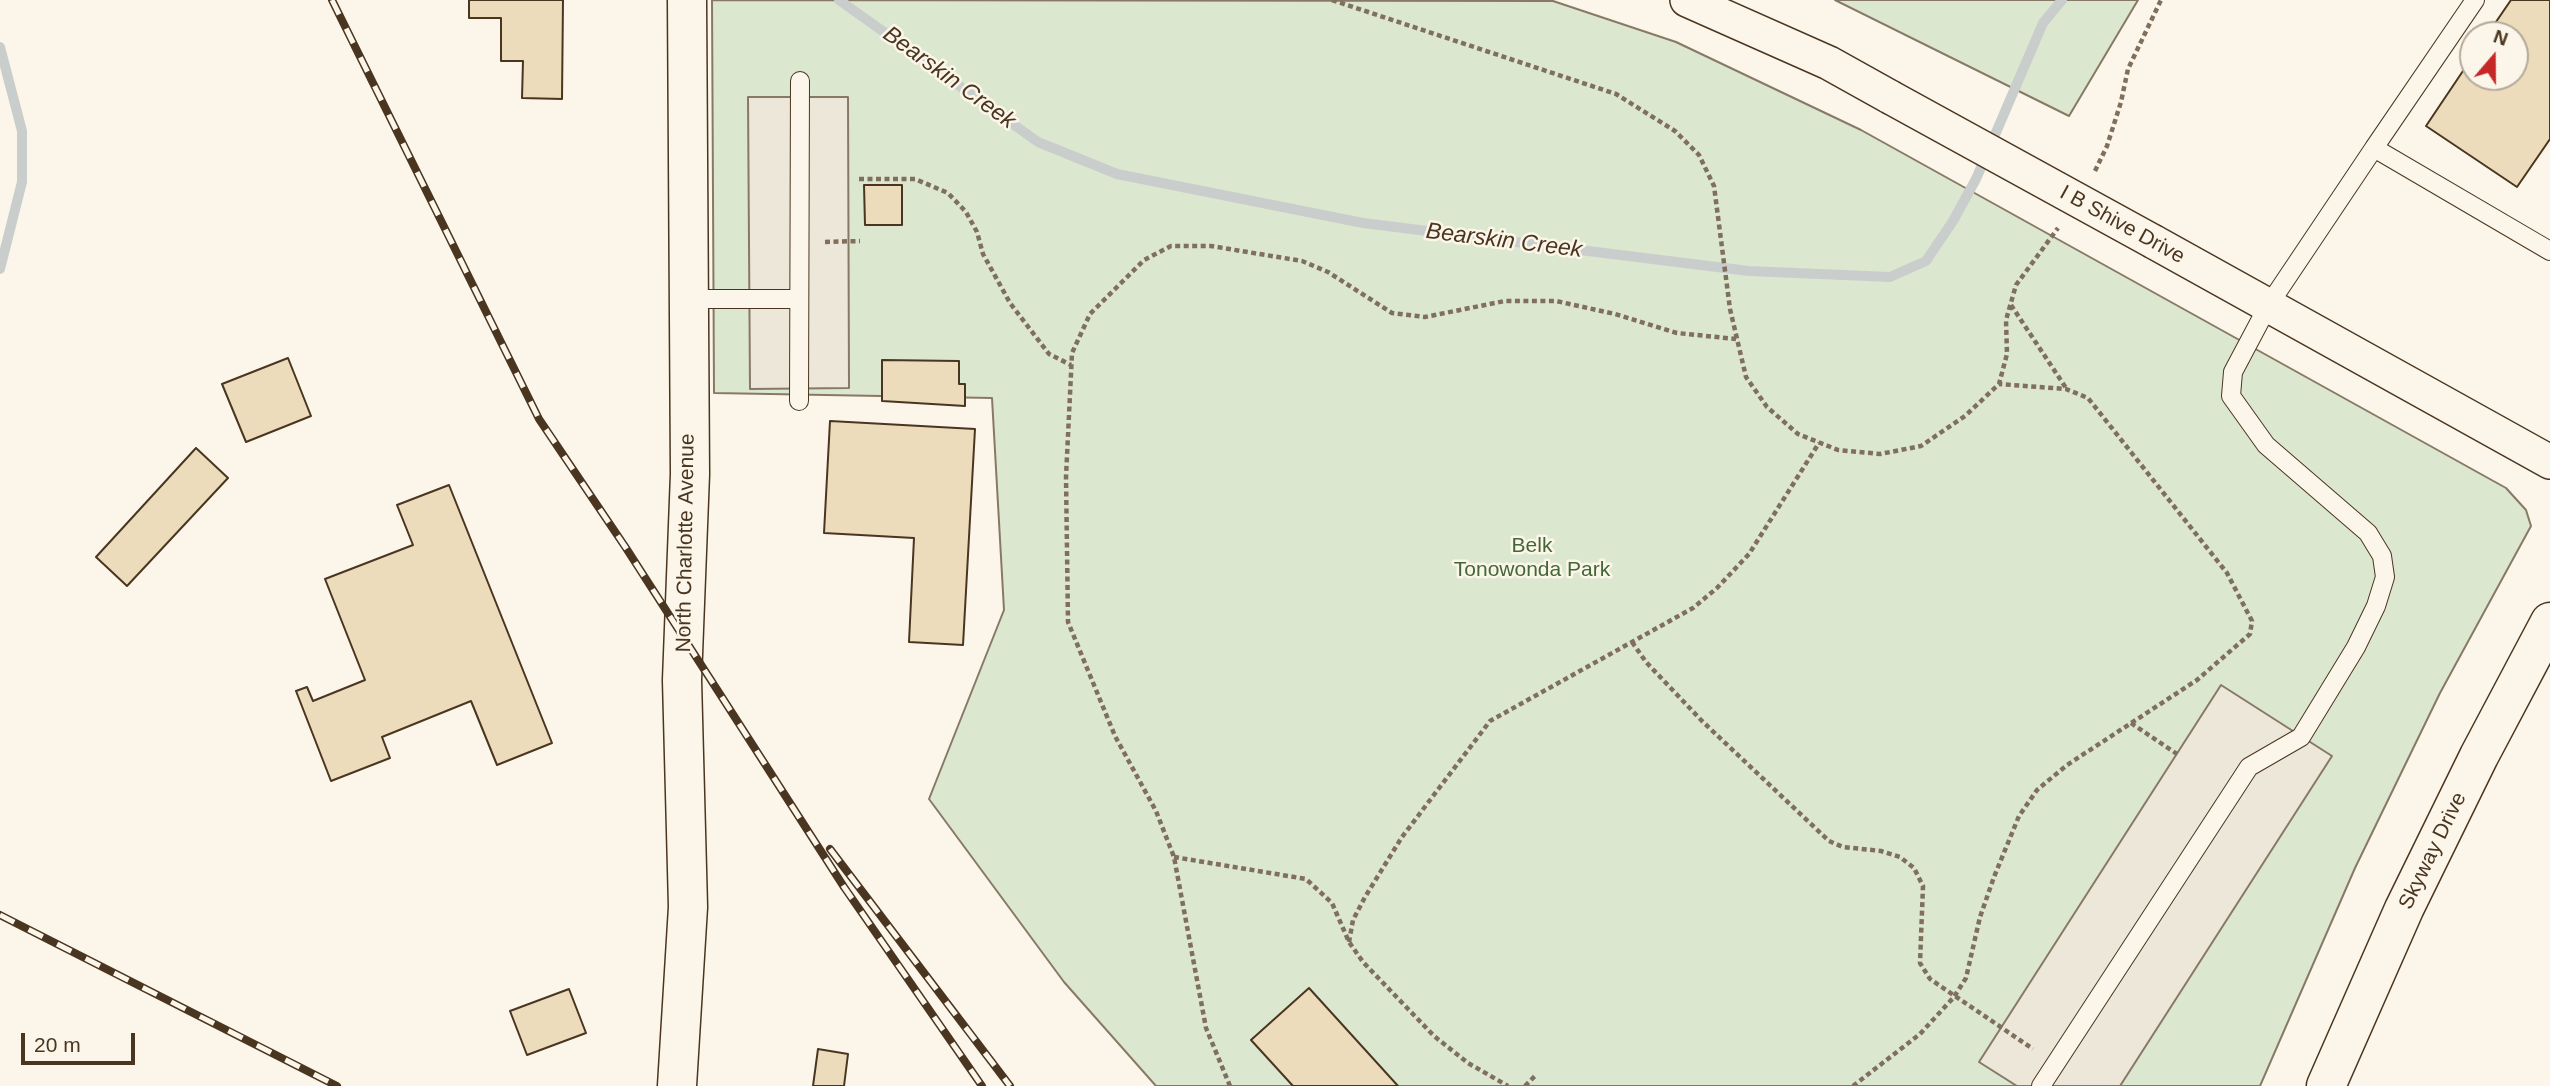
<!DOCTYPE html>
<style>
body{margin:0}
#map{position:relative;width:2550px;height:1086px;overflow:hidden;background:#fbf6e9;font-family:Helvetica,sans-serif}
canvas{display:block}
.north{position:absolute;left:2459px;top:21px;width:70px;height:70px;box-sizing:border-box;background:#fbf6e9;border:2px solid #b4a999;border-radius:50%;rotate:20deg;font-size:19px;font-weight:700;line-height:28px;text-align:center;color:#4a3520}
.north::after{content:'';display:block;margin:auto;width:24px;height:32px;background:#c62828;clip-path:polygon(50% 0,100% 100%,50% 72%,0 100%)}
.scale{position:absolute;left:21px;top:1033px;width:114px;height:32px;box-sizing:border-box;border:4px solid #4a3520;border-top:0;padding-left:9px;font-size:21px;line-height:24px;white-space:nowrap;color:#4a3520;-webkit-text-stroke:5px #fbf6e9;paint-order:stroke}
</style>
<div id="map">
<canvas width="2550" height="1086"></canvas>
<div class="north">N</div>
<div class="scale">20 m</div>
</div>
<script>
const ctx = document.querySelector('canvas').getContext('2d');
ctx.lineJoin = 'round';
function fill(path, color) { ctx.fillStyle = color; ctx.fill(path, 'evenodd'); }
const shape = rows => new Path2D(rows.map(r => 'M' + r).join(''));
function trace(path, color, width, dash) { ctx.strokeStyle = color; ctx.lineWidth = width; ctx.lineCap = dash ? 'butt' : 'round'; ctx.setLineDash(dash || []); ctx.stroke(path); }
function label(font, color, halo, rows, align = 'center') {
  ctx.font = font + ' Helvetica,sans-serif'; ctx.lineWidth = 5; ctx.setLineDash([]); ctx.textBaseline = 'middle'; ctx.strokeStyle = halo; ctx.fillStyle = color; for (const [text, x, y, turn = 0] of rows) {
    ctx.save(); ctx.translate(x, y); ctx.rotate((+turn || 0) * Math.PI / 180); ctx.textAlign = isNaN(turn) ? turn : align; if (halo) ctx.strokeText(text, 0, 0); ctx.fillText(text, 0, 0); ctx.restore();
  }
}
const green = shape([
 [712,0,1553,1,1676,42,1861,130,2506,488,2526,510,2531,526,2440,693,2355,868,2260,1086,1156,1086,1064,982,929,799,1004,610,992,398,714,393,712,0],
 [1835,0,2138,0,2069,116,1835,0]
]);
fill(green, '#dce7d0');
trace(green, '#887966', 2);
const parking = shape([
 [748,97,848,97,849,388,750,389,748,97],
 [2221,685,2332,756,2120,1086,2017,1086,1979,1062,2221,685]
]);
fill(parking, '#ede7d9');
trace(parking, '#887966', 2);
trace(shape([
 [839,0,1038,142,1117,174,1363,223,1749,271,1890,277,1926,261,1953,221,1976,179,2043,23,2062,0],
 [0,47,22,131,22,182,0,269]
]), '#c9cecd', 10);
const building = shape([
 [469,0,563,0,562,99,522,98,523,61,501,61,501,18,469,18,469,0],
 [2511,0,2550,0,2550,139,2517,187,2426,126,2473,56,2473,77,2515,77,2515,35,2487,35,2511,0],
 [864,185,902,185,902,225,865,225,864,185],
 [288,358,311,416,246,442,222,384,288,358],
 [882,360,959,361,959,384,965,384,965,406,882,401,882,360],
 [830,421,975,429,963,645,909,642,914,538,824,533,830,421],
 [196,448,228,478,127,586,96,557,196,448],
 [449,485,552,743,497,765,471,701,382,737,390,758,331,781,296,691,307,687,313,701,365,680,325,579,413,545,397,505,449,485],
 [1309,988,1398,1086,1293,1086,1251,1040,1309,988],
 [569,989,586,1033,527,1055,510,1011,569,989],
 [818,1049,848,1054,844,1086,813,1086,818,1049]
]);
fill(building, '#ecdcbc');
trace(building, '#4a3520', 2);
const lane = shape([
 [2374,148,2475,0],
 [688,299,799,299],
 [799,401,800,81],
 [2041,1086,2249,767,2301,737,2356,647,2376,606,2385,577,2382,556,2368,533,2266,445,2231,396,2233,372,2268,306,2374,148,2550,251]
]);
const street = shape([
 [1687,0,1829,63,1890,97],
 [2154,242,2550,462]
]);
const secondary = shape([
 [677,1086,688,907,682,680,690,474,687,0]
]);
const primary = shape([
 [2326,1086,2404,909,2479,756,2550,622]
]);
trace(lane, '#4a3520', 20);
trace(street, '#4a3520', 36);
trace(secondary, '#4a3520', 41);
trace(primary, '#4a3520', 41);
trace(shape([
 [1332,0,1616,94,1675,131,1699,155,1714,186,1730,309,1746,377,1767,407,1798,434,1838,450,1880,454,1921,446,1965,416,1999,384,2007,354,2006,320,2016,285,2058,228],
 [2095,171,2107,146,2121,102,2128,69,2161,0],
 [859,179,915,179,948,193,966,212,977,232,983,254,1010,303,1049,354,1071,365],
 [825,242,860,241],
 [2011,305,2066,388],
 [1632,642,1646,662,1702,721,1829,841,1843,847,1881,851,1900,857,1914,868,1923,886,1920,963,1930,979,2033,1049],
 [2131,723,2177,754],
 [1174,857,1306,879,1332,903,1349,942,1363,962,1434,1036,1468,1063,1508,1086],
 [1349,942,1353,920,1365,897,1402,837,1490,721,1693,608,1717,588,1749,554,1819,443],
 [1230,1086,1206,1028,1174,857,1156,811,1115,736,1068,622,1066,477,1072,353,1090,314,1144,260,1171,246,1211,246,1302,261,1328,272,1392,313,1425,317,1505,301,1556,301,1615,314,1677,333,1736,339],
 [1525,1086,1536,1075],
 [1853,1086,1920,1034,1954,997,1966,978,1980,917,1994,877,2019,816,2037,790,2067,765,2197,680,2250,634,2252,621,2227,573,2088,398,2066,389,1999,384]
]), '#7f6f5c', 4.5, [5, 3.5]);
trace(lane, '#fbf6e9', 18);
trace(street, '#fbf6e9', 33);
trace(secondary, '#fbf6e9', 38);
trace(primary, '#fbf6e9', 38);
const rail = shape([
 [332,0,539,419,626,548,844,887,982,1086],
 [830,849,1010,1086],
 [0,915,337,1086]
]);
trace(rail, '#4a3520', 8);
trace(rail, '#fbf6e9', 5, [16]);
const streetBridge = shape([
 [1890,97,2154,242]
]);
trace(streetBridge, '#4a3520', 36, []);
trace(streetBridge, '#fbf6e9', 33);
label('21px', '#4a3520', '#fbf6e9', [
 ["I B Shive Drive",2122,225,29],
 ["North Charlotte Avenue",686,543,-89],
 ["Skyway Drive",2433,851,-64]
]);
label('21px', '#436837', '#fbf6e9', [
 ["Belk",1532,546],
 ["Tonowonda Park",1532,570]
]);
label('italic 23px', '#4a3520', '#fbf6e9', [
 ["Bearskin Creek",949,78,36],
 ["Bearskin Creek",1504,241,7]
]);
</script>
